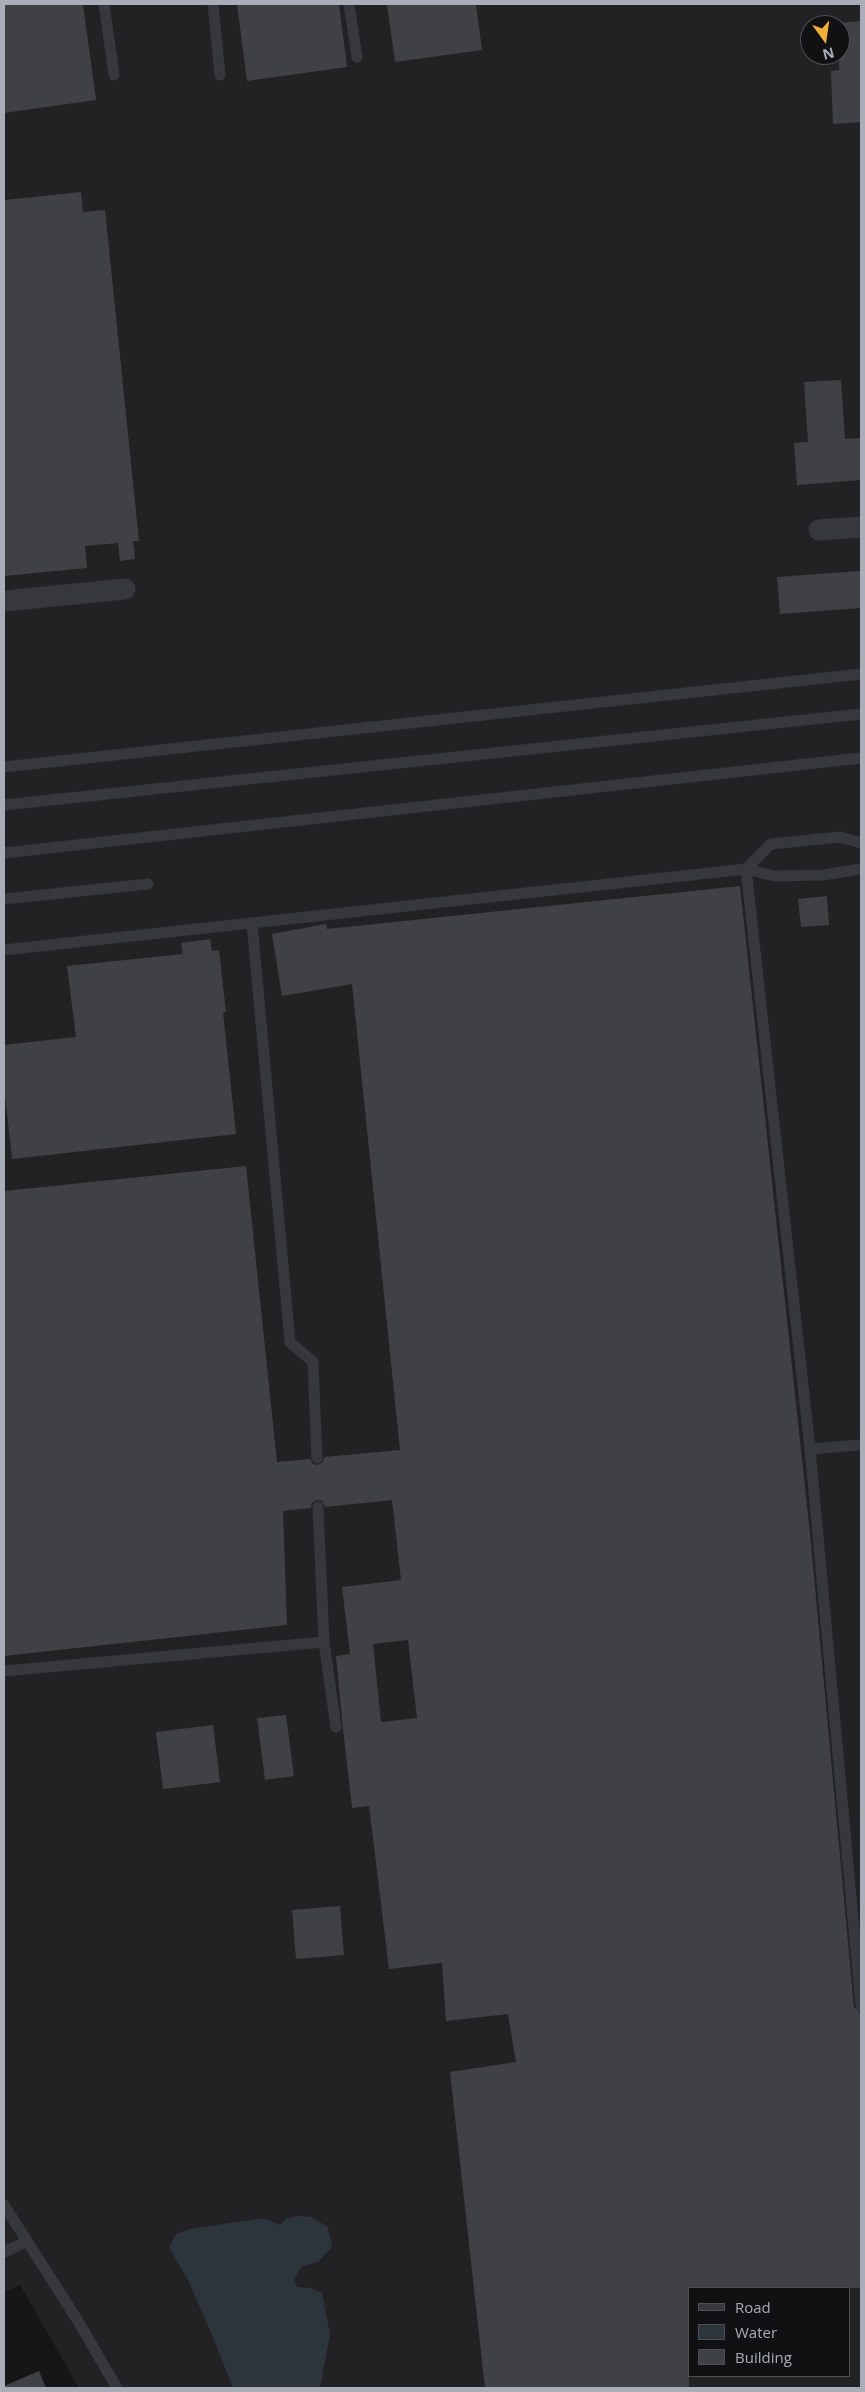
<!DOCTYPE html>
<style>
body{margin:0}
#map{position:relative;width:865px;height:2392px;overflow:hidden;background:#161618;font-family:"Open Sans",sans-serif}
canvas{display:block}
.frame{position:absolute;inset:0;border:5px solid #a8adb8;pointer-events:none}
.legend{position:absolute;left:688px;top:2287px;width:162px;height:90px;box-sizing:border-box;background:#111113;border:1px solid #4d4f55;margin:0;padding:6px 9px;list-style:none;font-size:15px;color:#a8adb8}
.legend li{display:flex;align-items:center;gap:10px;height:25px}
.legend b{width:25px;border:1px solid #4d4f55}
.north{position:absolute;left:800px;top:15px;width:50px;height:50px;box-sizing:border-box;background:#111113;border:1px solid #4d4f55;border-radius:50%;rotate:166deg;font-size:14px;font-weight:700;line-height:20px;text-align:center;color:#a8adb8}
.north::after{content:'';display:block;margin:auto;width:18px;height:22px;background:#f2b134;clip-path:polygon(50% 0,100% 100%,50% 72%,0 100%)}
</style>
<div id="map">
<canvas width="865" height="2392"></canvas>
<div class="frame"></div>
<ul class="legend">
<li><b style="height:6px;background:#37383d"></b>Road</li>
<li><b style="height:14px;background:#2c353c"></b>Water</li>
<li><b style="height:14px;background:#404145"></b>Building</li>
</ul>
<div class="north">N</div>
</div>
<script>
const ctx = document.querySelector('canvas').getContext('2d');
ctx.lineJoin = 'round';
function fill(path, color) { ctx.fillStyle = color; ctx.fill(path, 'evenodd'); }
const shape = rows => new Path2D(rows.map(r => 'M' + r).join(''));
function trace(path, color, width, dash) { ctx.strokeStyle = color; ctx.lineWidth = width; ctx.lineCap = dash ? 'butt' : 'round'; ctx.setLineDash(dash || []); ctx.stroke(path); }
fill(shape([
 [4,4,861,4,861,2388,79,2388,20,2285,4,2292],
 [810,25,840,25,840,55,810,55],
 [689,2288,849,2288,849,2376,689,2376]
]), '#222225');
fill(shape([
 [298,2216,311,2217,328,2227,332,2247,318,2262,302,2266,294,2279,297,2287,311,2288,322,2293,330,2334,320,2388,233,2388,215,2342,189,2282,169,2247,176,2234,190,2229,264,2218,280,2225,286,2219]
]), '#2c353c');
fill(shape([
 [4,4,83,4,96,100,4,113],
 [237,4,339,4,347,67,247,81],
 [387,4,476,4,482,50,395,62],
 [861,21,861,122,833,124,831,71,839,70,840,23],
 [81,192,83,212,105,210,139,541,133,541,135,559,120,561,118,543,85,546,87,568,4,576,4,200],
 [841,380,845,439,861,438,861,480,797,485,794,443,808,442,804,382],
 [861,571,861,608,780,614,777,577],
 [740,886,810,1533,854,2007,860,2013,861,2029,861,2288,689,2288,689,2388,485,2388,450,2072,516,2062,508,2014,446,2021,442,1963,389,1969,369,1806,352,1808,343,1729,336,1656,350,1654,342,1587,401,1580,392,1500,325,1507,322,1501,317,1500,312,1503,311,1508,283,1511,287,1625,4,1656,4,1191,246,1166,277,1462,310,1459,313,1464,318,1465,323,1462,324,1457,400,1450,352,984,282,996,272,934,326,924,327,929],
 [408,1640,417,1718,381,1722,373,1644],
 [827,896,829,925,801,927,798,899],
 [210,939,212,951,219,950,226,1012,223,1012,236,1134,12,1159,4,1086,4,1045,76,1037,67,966,183,954,181,943],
 [286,1715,294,1776,265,1780,257,1718],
 [213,1725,220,1782,163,1789,156,1732],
 [340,1906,344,1955,296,1959,292,1910],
 [39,2371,46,2388,4,2388,4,2386]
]), '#404145');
trace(shape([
 [104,4,114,75],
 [213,4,220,75],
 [349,4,357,57],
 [4,767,861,674],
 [4,805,861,714],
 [4,853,861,758],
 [746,869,810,1449,861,2006],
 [746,869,771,844,840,837,861,843],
 [4,899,148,884],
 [252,923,290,1342,313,1362,317,1458],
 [4,950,746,869,774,876,823,875,861,869],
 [810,1449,859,1445],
 [318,1507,324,1642,336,1727],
 [4,1671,324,1642],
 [4,2205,78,2321,117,2388],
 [4,2252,27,2241]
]), '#37383d', 11);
trace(shape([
 [819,530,861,527],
 [4,601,125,589]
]), '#37383d', 21);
</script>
